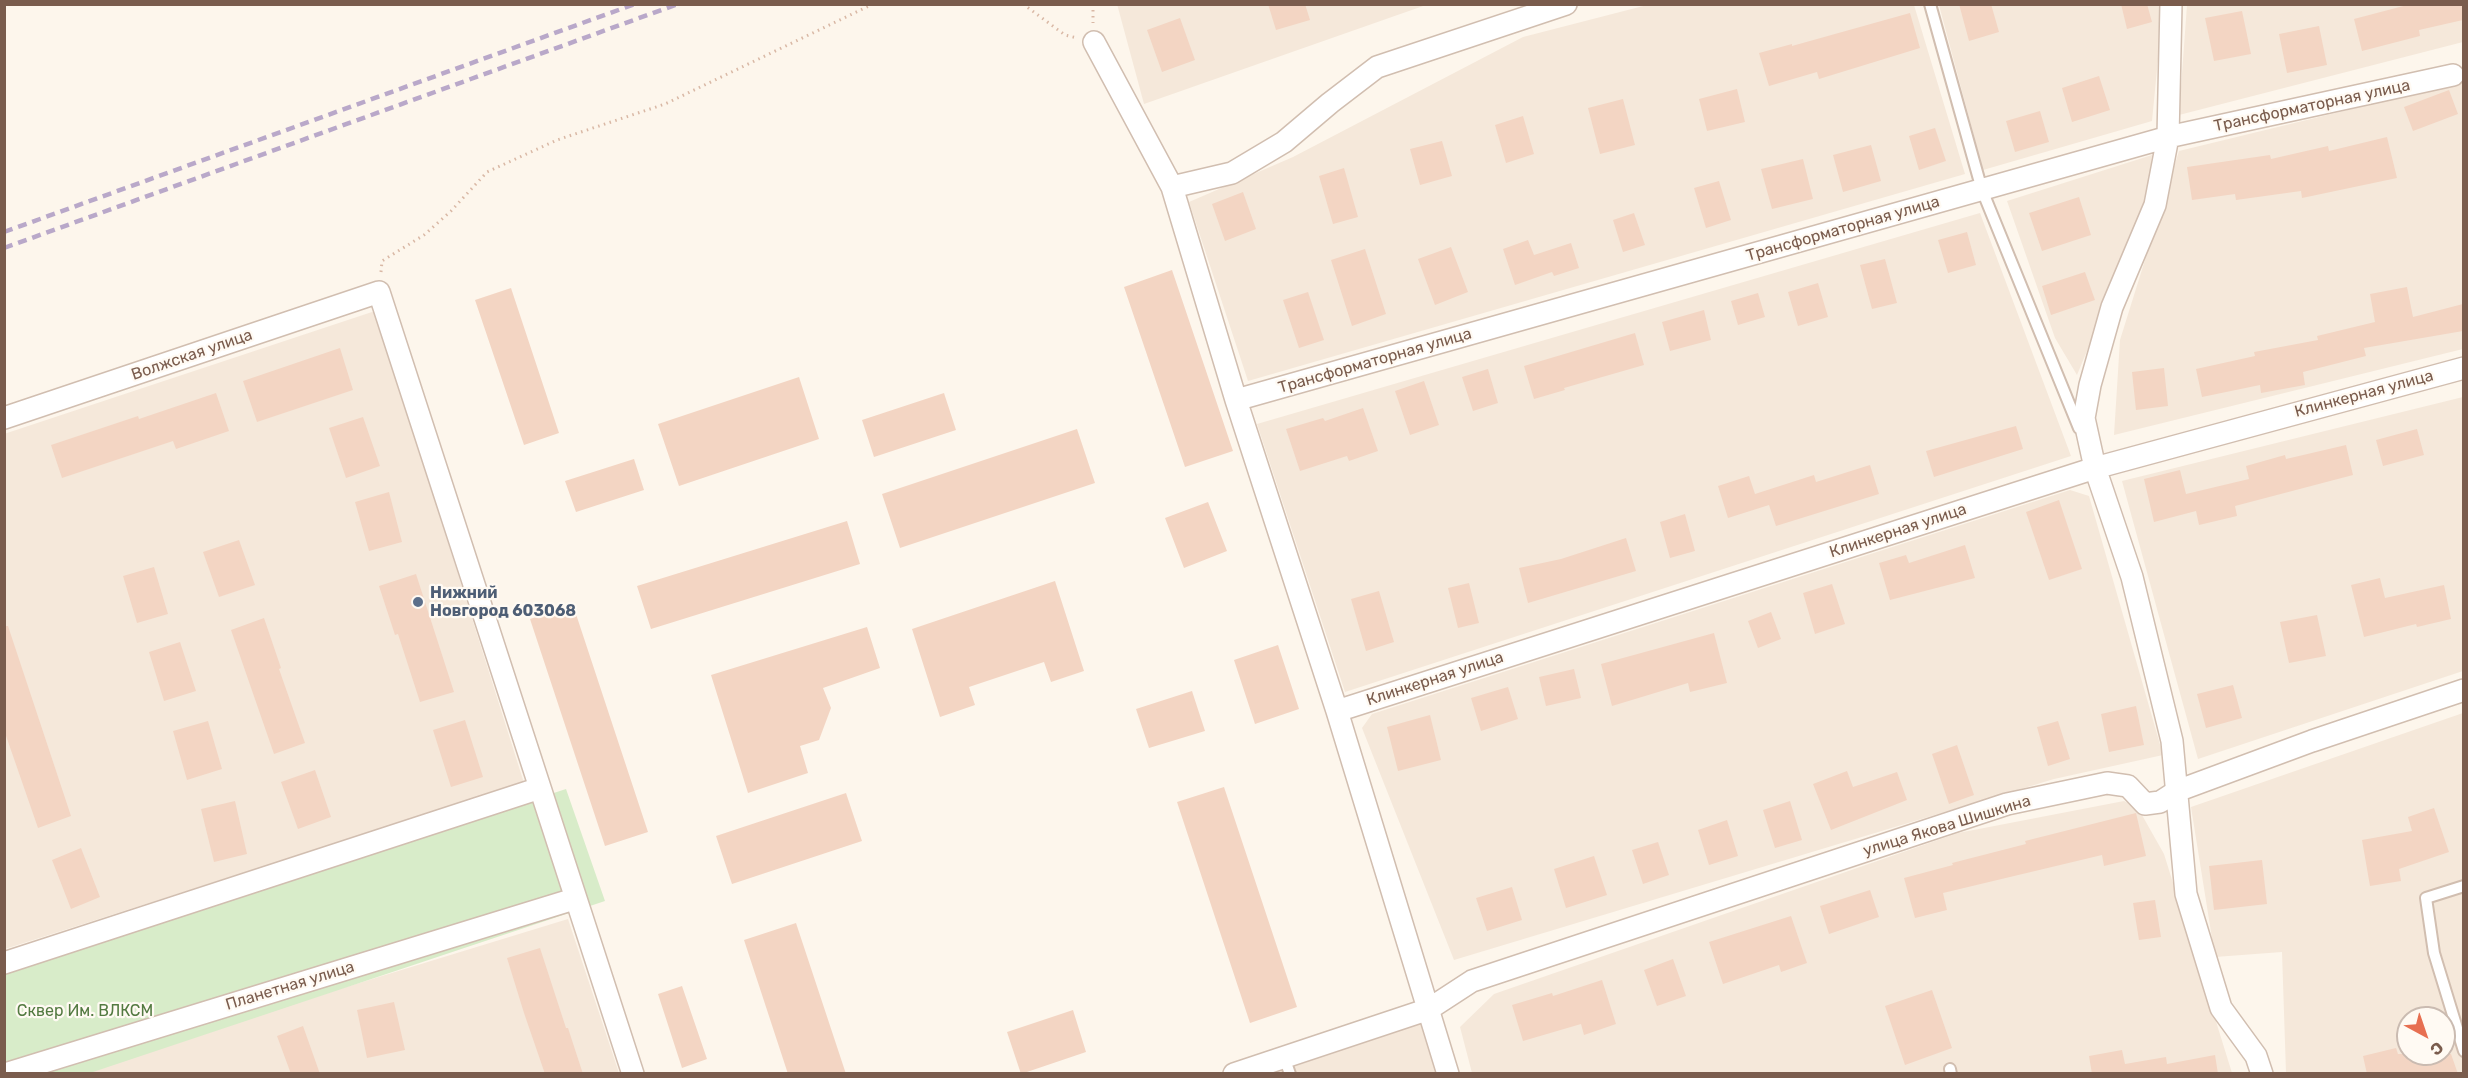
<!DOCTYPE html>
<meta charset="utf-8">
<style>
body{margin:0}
#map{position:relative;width:2468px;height:1078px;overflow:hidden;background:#fdf6ec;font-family:Rubik,sans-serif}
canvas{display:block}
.frame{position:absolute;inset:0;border:6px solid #7a5c4d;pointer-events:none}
.north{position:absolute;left:2396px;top:1006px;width:60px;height:60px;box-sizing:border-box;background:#fffaf3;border:2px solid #cabbb1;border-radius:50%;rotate:140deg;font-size:16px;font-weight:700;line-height:24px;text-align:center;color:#7a5c4d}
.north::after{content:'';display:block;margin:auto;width:21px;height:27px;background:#e76f51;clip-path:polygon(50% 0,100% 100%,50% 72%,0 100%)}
</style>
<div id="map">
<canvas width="2468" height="1078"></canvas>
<div class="frame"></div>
<div class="north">С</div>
</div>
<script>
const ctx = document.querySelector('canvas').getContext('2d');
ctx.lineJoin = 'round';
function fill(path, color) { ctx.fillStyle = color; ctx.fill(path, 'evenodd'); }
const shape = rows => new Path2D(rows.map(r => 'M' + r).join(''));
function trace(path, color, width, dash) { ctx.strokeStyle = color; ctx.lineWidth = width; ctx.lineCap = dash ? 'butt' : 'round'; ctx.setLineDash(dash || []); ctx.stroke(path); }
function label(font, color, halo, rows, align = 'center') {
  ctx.font = font + ' Rubik,sans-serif'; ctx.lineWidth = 4.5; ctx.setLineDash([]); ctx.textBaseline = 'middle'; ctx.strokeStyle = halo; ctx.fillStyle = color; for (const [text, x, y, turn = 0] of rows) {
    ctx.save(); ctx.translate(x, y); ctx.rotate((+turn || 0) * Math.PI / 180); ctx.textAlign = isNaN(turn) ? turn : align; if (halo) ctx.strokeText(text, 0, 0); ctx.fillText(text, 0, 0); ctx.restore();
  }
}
fill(shape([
 [1117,4,1426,5,1144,104],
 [1651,4,1914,5,1965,174,1248,381,1189,202,1293,157,1523,37],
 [1939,5,2159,5,2162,18,2152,121,1983,170],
 [2187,5,2463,5,2463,42,2179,115],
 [2463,82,2463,349,2114,435,2120,340,2179,151],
 [2152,155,2146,208,2077,375,2055,338,2007,201],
 [1980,213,2071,456,1345,692,1257,424],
 [375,311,524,783,5,949,4,434],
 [2463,397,2463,671,2198,759,2122,481],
 [2070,490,2089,496,2163,755,2054,779,1454,960,1362,728,1372,714],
 [2463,713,2463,1073,2286,1073,2282,952,2215,957,2191,807],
 [2408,1018,2444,1018,2444,1054,2408,1054],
 [2124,801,2138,808,2164,854,2232,1073,1472,1073,1460,1027,1494,994,1958,833],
 [568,919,619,1073,62,1074],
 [1421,1022,1436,1073,1267,1074]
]), '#f5e8da');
fill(shape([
 [566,789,605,901,90,1073,5,1073,4,972]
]), '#d8ecc9');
fill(shape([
 [1268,4,1305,4,1310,20,1276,30],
 [1959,4,1991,4,1999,32,1969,41],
 [2121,4,2147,4,2152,22,2127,29],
 [2411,4,2463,4,2463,20,2419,30,2420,36,2362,51,2354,19],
 [2242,11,2251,54,2214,61,2205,18],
 [1910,13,1920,48,1819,79,1817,72,1769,86,1759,53,1792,44,1792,46],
 [1180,18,1195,60,1162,72,1147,30],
 [2319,26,2327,65,2287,73,2279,34],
 [2099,76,2110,110,2072,122,2062,88],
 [1737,89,1745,122,1707,131,1699,99],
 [2449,90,2458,114,2413,131,2404,107],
 [1623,99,1635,145,1600,154,1588,108],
 [2040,111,2049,142,2015,152,2006,121],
 [1523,116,1534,154,1506,163,1495,125],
 [1935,128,1946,161,1919,170,1909,136],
 [2387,137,2397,178,2302,198,2301,191,2236,200,2235,194,2192,200,2187,167,2270,155,2271,159,2328,146,2329,151],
 [1442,141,1452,176,1420,185,1410,149],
 [1871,145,1881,181,1843,192,1833,155],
 [1803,159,1813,199,1772,209,1761,169],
 [1344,168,1358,217,1333,224,1319,176],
 [1719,181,1731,220,1706,228,1694,188],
 [1243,192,1256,229,1225,241,1212,204],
 [2079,197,2091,235,2042,251,2029,213],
 [1634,213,1645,245,1623,252,1613,220],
 [1967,232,1976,265,1948,273,1938,240],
 [1528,240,1534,255,1571,243,1579,268,1554,276,1552,272,1515,285,1503,249],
 [1451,247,1468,292,1435,305,1418,259],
 [1365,249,1386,314,1352,326,1331,260],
 [1885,259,1897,303,1872,309,1860,265],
 [1172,270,1233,451,1185,467,1124,287],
 [2085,272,2095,300,2051,315,2042,286],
 [1818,283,1828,317,1798,326,1788,292],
 [2407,287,2413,317,2463,304,2463,331,2364,348,2366,356,2303,372,2305,385,2261,393,2260,385,2202,397,2196,369,2255,356,2254,352,2318,340,2317,336,2375,322,2370,294],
 [511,288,559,433,524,445,475,300],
 [1308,292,1324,340,1299,348,1283,300],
 [1758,293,1765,317,1738,325,1731,301],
 [1704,310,1711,340,1670,351,1662,322],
 [1635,333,1644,365,1564,388,1565,390,1534,399,1524,366],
 [340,348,353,390,257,422,243,381],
 [2164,368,2168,406,2136,410,2132,372],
 [1488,369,1498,403,1473,411,1462,377],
 [799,377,819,439,679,486,658,424],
 [1424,381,1439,425,1410,435,1395,391],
 [216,393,229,431,176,449,173,441,62,478,51,445,138,416,139,419],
 [944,393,956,430,874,457,862,420],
 [1363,408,1378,451,1349,461,1347,456,1300,471,1286,429,1323,418,1325,421],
 [363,417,380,466,346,478,329,428],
 [2016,426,2023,449,1934,477,1926,451],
 [1077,429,1095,483,900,548,882,494],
 [2417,429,2424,455,2383,466,2376,440],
 [2346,445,2353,475,2235,506,2237,516,2199,525,2196,511,2154,522,2144,479,2180,470,2186,494,2249,479,2246,466,2285,455,2286,459],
 [634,459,644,490,576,512,565,481],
 [1870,465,1879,494,1776,526,1769,505,1728,518,1718,486,1749,476,1755,494,1814,475,1816,482],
 [389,492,402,542,369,551,355,502],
 [2059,500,2082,569,2049,580,2026,512],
 [1208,502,1227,551,1184,568,1165,518],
 [1685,514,1695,551,1670,558,1660,522],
 [847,521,860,564,651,629,637,586],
 [1626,538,1636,571,1528,603,1519,568,1561,559],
 [239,540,255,585,219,597,203,552],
 [1965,545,1975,578,1890,600,1879,563,1906,555,1909,563],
 [154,567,168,614,137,623,123,576],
 [416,574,454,692,420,702,398,634,395,635,379,586],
 [2380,578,2385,598,2444,585,2451,619,2417,627,2416,624,2364,637,2351,585],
 [1055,581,1084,671,1051,682,1044,662,969,687,975,705,940,717,912,629],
 [1469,583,1479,623,1458,628,1448,588],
 [1832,584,1845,624,1815,634,1803,593],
 [1379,591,1394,642,1366,651,1351,599],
 [573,605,648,832,605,846,530,619],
 [1771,612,1781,639,1758,648,1748,621],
 [2317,615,2326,656,2289,663,2280,622],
 [264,618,281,668,279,669,305,743,274,754,231,630],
 [4,626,8,626,71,816,38,828,4,730],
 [867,627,880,668,823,688,831,708,819,740,800,746,808,773,748,793,711,675],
 [1714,633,1727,683,1690,692,1688,683,1612,706,1601,664],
 [180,642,196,691,164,701,149,652],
 [1278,645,1299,709,1255,724,1234,660],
 [1574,669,1581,698,1546,706,1539,677],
 [2233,685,2242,718,2206,728,2197,694],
 [1508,687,1518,719,1481,731,1471,698],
 [1192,691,1205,731,1149,748,1136,709],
 [2136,706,2144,745,2109,752,2101,714],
 [1430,715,1441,760,1398,771,1387,727],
 [465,720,483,777,451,787,433,730],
 [208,721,222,769,187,780,173,731],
 [2058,721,2070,759,2048,766,2037,727],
 [1957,745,1974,795,1949,804,1932,754],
 [315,770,331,817,298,829,281,782],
 [1847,771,1853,787,1897,772,1907,800,1831,830,1813,784],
 [1224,787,1297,1007,1250,1023,1177,802],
 [846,793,862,841,732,884,716,836],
 [235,801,247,854,214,862,201,809],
 [1790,801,1802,840,1775,848,1763,810],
 [2434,808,2449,852,2399,869,2401,881,2370,886,2362,840,2412,831,2408,817],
 [2136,813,2146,856,2104,866,2102,855,1943,893,1947,910,1915,918,1904,878,1953,865,1952,863,2026,844,2025,841],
 [1727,820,1738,856,1709,865,1698,830],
 [1658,842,1669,875,1643,884,1632,850],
 [81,848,100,897,71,909,52,860],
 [1594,856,1607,895,1566,908,1554,869],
 [2262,860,2267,904,2214,910,2209,866],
 [1512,887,1522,920,1487,931,1476,898],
 [1870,890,1879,917,1829,934,1820,906],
 [2155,900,2161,937,2139,940,2133,903],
 [1791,916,1807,963,1781,972,1779,965,1723,984,1709,942],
 [796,923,846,1074,788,1074,744,940],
 [540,948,566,1028,568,1028,583,1074,545,1074,524,1013,507,958],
 [1673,959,1686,996,1657,1006,1644,970],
 [1602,980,1616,1024,1584,1035,1581,1024,1523,1041,1512,1005,1552,993,1553,996],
 [682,986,707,1059,682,1068,658,994],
 [1932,990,1952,1048,1905,1065,1885,1006],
 [394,1002,405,1050,367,1058,357,1010],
 [1073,1010,1086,1052,1021,1074,1007,1032],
 [303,1026,320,1074,291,1074,277,1036],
 [2396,1048,2398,1054,2451,1054,2458,1074,2367,1074,2363,1056],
 [2122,1050,2125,1064,2166,1057,2167,1064,2215,1055,2218,1074,2092,1074,2089,1056]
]), '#f3d5c3');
const lane = shape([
 [1930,4,1982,190,2079,428],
 [2464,886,2426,898,2434,953,2464,1051],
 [1284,1057,1290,1074],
 [1950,1069,1951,1074]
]);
const street = shape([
 [2171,4,2168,137,2155,205,2112,307,2090,385,2084,418,2095,468,2132,577,2172,741,2186,894,2221,1008,2256,1056,2262,1074],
 [1094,42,1172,187,1236,400,1337,711,1448,1074],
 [1172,187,1232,173,1284,142,1330,103,1377,67,1566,4],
 [1236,400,2168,137,2453,75],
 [4,418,379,292,633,1074],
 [1337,711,2095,468,2464,368],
 [4,963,540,788],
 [5,1074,574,899],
 [1234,1074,1429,1009,1472,981,2007,804,2107,783,2128,786,2145,804,2160,802,2177,791,2312,741,2464,690]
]);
trace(lane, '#d1beb0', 14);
trace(street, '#d1beb0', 24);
trace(shape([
 [1023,4,1065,35,1077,38],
 [1093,4,1093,23],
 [381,272,382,261,424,235,451,211,487,172,557,140,665,104,873,4]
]), '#d9b8a5', 3, [1.5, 4.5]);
trace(lane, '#fff', 10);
trace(street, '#fff', 21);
trace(shape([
 [4,232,635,4],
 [4,248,678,4]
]), '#b9a8c9', 4.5, [9, 6]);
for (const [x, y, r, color] of [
 [418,602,6,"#5c6f8a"]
]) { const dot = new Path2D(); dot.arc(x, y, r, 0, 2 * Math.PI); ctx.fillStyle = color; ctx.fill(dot); trace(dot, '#fffaf3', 2); }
label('16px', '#7a5c4d', '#fffaf3', [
 ["Трансформаторная улица",2312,106,-12],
 ["Трансформаторная улица",1843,229,-16],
 ["Волжская улица",192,355,-19],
 ["Трансформаторная улица",1375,361,-16],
 ["Клинкерная улица",2364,394,-15],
 ["Клинкерная улица",1898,531,-18],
 ["Клинкерная улица",1435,679,-18],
 ["улица Якова Шишкина",1947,826,-17],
 ["Планетная улица",290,986,-17]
]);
label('bold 16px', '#4e5e75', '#fffaf3', [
 ["Нижний",430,593],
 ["Новгород 603068",430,611]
], 'left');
label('16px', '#537a41', '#fffaf3', [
 ["Сквер Им. ВЛКСМ",85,1011]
]);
</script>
